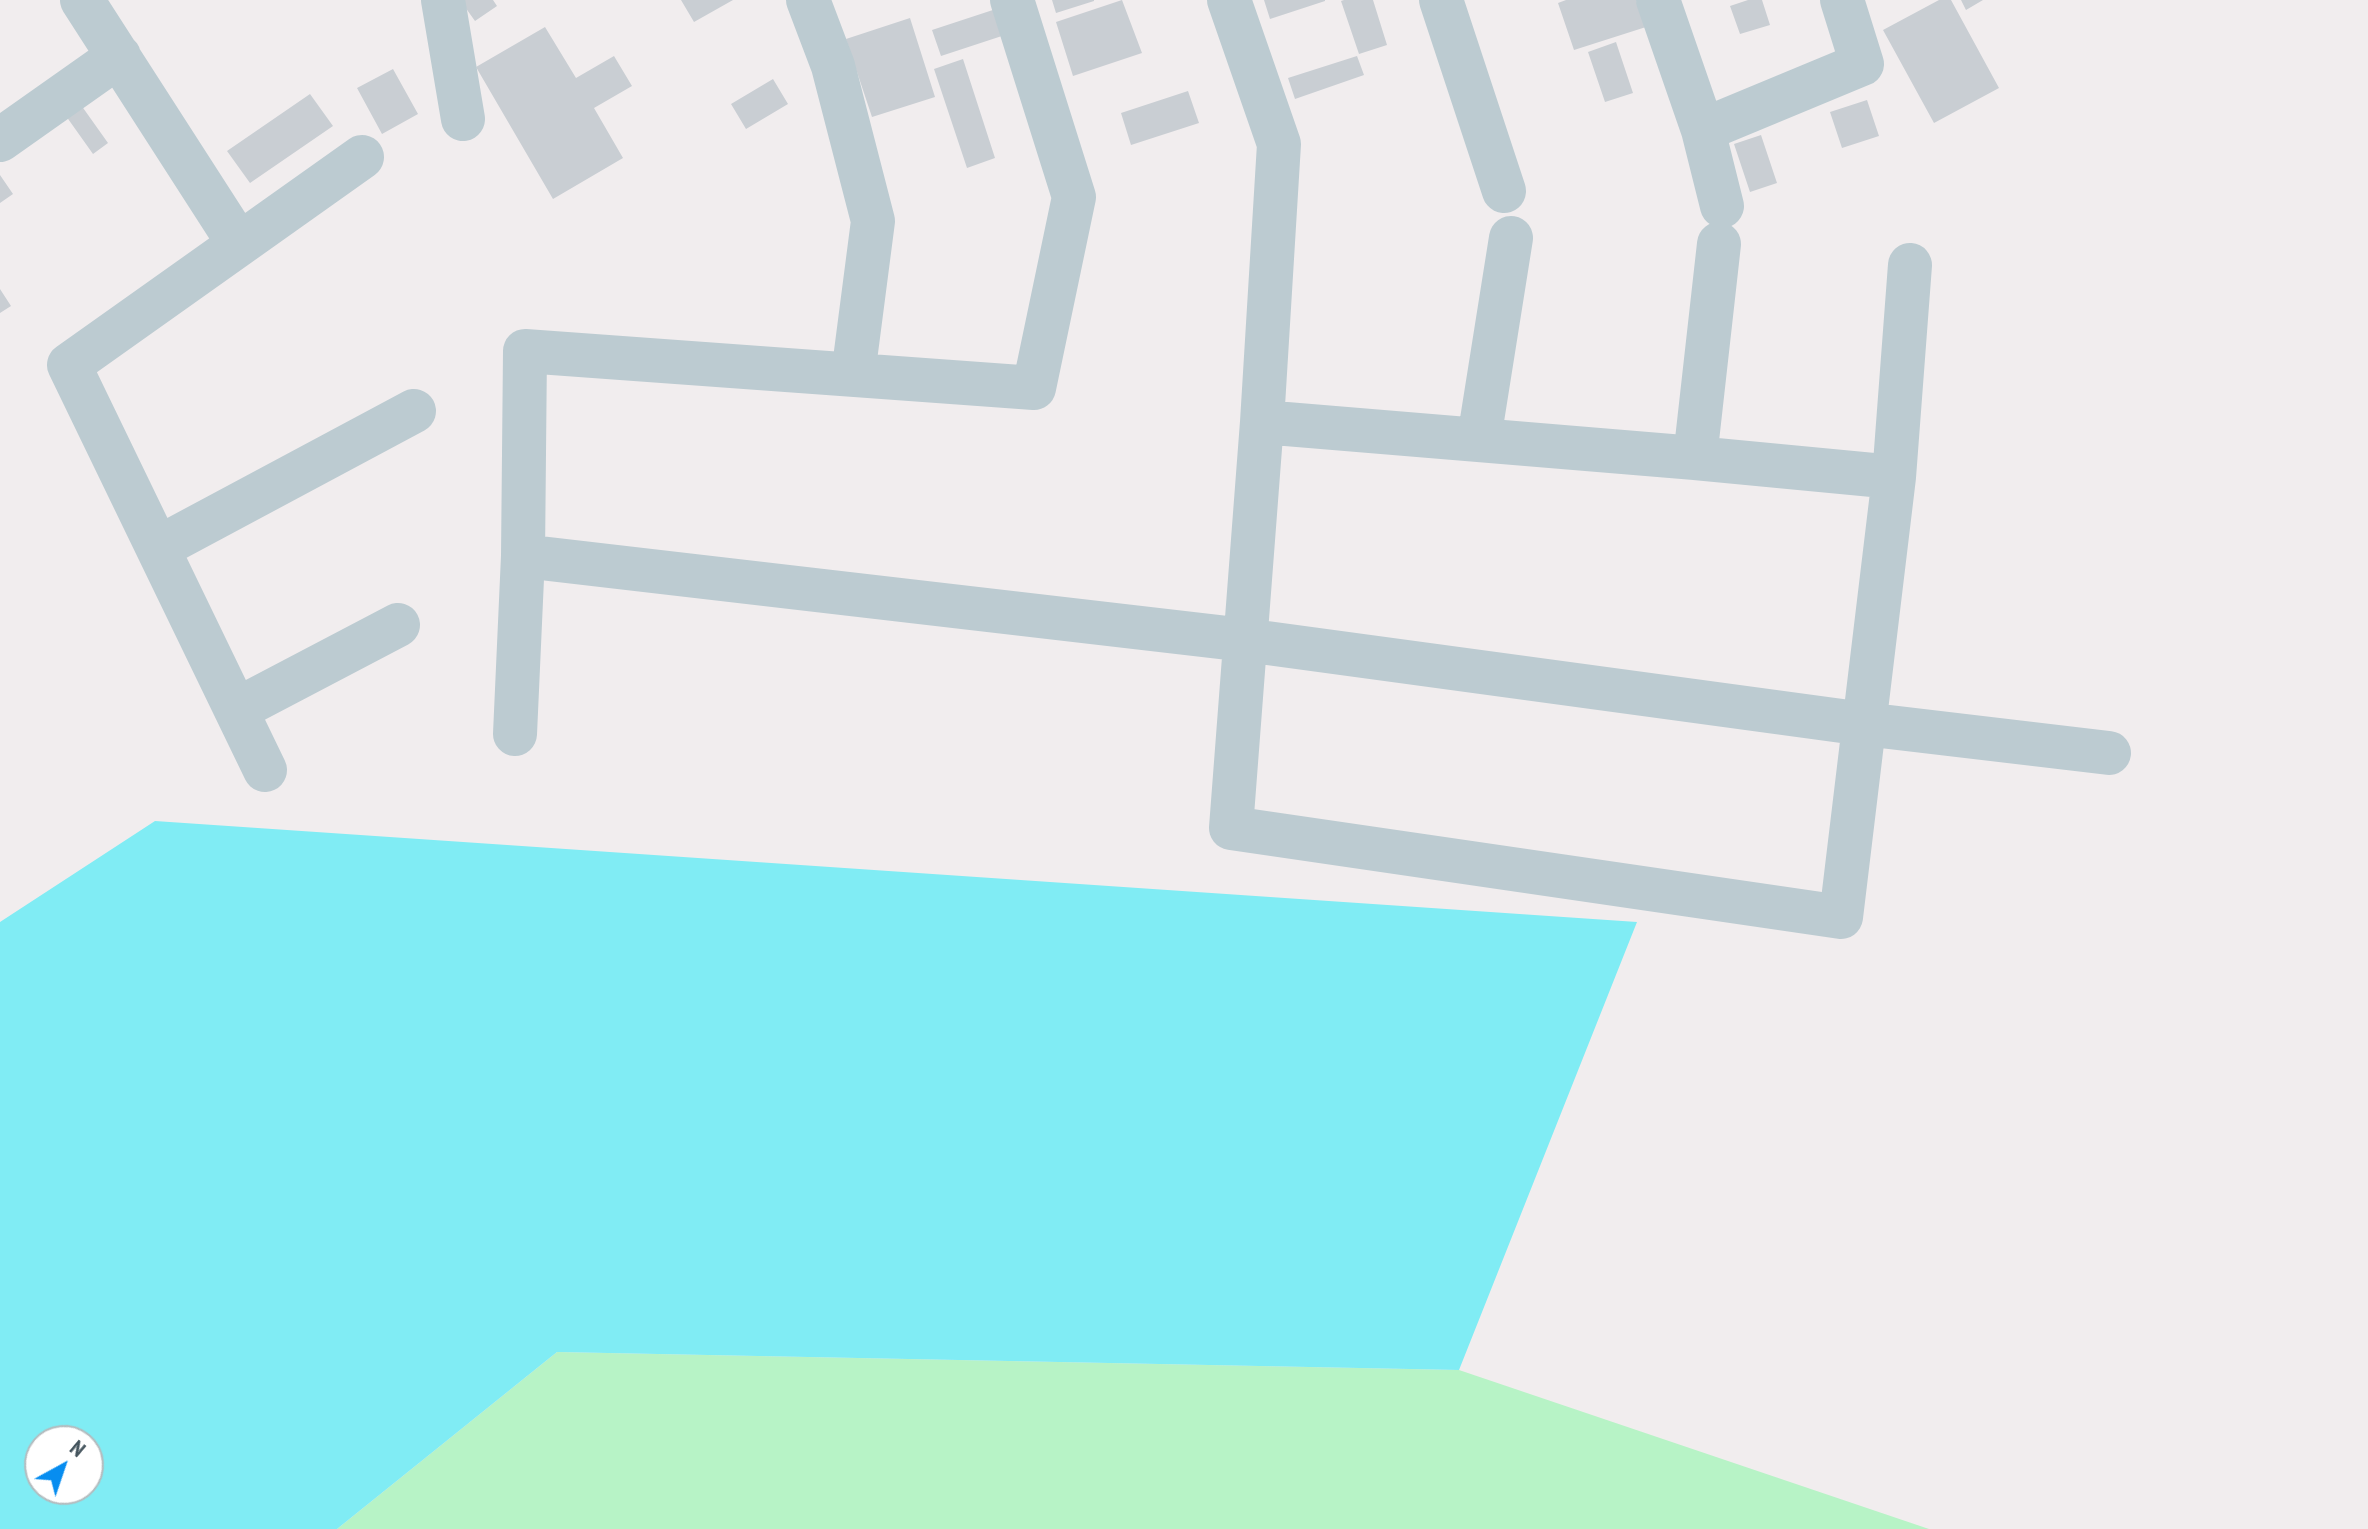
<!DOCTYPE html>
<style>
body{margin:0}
#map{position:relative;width:2368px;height:1529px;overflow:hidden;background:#f1edee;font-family:"PT Sans Narrow",sans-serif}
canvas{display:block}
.north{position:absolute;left:24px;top:1425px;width:80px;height:80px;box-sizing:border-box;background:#fff;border:2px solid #b4bbbe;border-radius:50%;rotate:40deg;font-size:22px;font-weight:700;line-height:32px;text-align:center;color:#44545d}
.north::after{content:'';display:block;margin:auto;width:28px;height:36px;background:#078df0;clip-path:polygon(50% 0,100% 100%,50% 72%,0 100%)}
</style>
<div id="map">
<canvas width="2368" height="1529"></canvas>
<div class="north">N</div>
</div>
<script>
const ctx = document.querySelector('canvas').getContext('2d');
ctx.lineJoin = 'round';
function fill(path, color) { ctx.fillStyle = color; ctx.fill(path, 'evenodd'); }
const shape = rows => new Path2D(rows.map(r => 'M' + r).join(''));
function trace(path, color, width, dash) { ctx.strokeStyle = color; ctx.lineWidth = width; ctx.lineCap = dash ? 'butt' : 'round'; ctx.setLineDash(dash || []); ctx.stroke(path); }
fill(shape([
 [557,1352,1459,1370,1929,1529,337,1529]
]), '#b7f3c6');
fill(shape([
 [155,821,1637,922,1459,1370,557,1352,337,1529,0,1529,0,922],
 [40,1441,88,1441,88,1489,40,1489]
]), '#80ecf4');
fill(shape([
 [460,0,493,0,497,6,475,21],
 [681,0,733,0,694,22],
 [1052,0,1094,0,1094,1,1056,13],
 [1122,0,1142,53,1073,76,1056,22],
 [1264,0,1325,0,1325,1,1270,19],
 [1344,0,1373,0,1387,45,1359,54,1341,1],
 [1566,0,1636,0,1646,27,1574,50,1558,3],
 [1748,0,1762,0,1770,25,1740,34,1730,6],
 [1939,0,1951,0,1999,88,1934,123,1883,30],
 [1961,0,1983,0,1966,10],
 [1002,7,1011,33,941,56,932,30],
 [910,18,935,97,872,117,846,39],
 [545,27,576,78,614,56,632,86,594,108,623,158,553,199,476,67],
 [1616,42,1633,93,1605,102,1588,52],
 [1357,56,1364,75,1295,99,1288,78],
 [963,59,995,158,967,168,934,69],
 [393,69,418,114,382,134,357,88],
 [773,79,788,104,746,129,731,104],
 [1188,91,1199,123,1131,145,1121,113],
 [310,94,333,126,250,183,227,151],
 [1867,100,1879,136,1842,148,1830,112],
 [81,105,108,143,93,154,66,116],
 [1761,135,1777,183,1750,192,1734,144],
 [0,175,13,194,0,203],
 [0,289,11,306,0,313]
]), '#c9ced3');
trace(shape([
 [82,0,239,244],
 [443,0,463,119],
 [808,0,833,66,873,221,853,375],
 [1229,0,1279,144,1262,422,1231,828,1841,917,1894,477,1910,265],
 [1441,0,1504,191],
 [1658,0,1703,130,1722,206],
 [1703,130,1862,64,1842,0],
 [0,140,119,56],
 [1719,244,1695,458,1894,477],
 [1262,422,1695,458],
 [1479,439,1511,238],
 [158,548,414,411],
 [523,556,1245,640,1864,724,2109,753],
 [236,710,398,625],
 [515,734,523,556,525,351,1034,388,1074,197,1012,0],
 [265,770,69,365,362,157]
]), '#bccbd1', 44);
</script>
